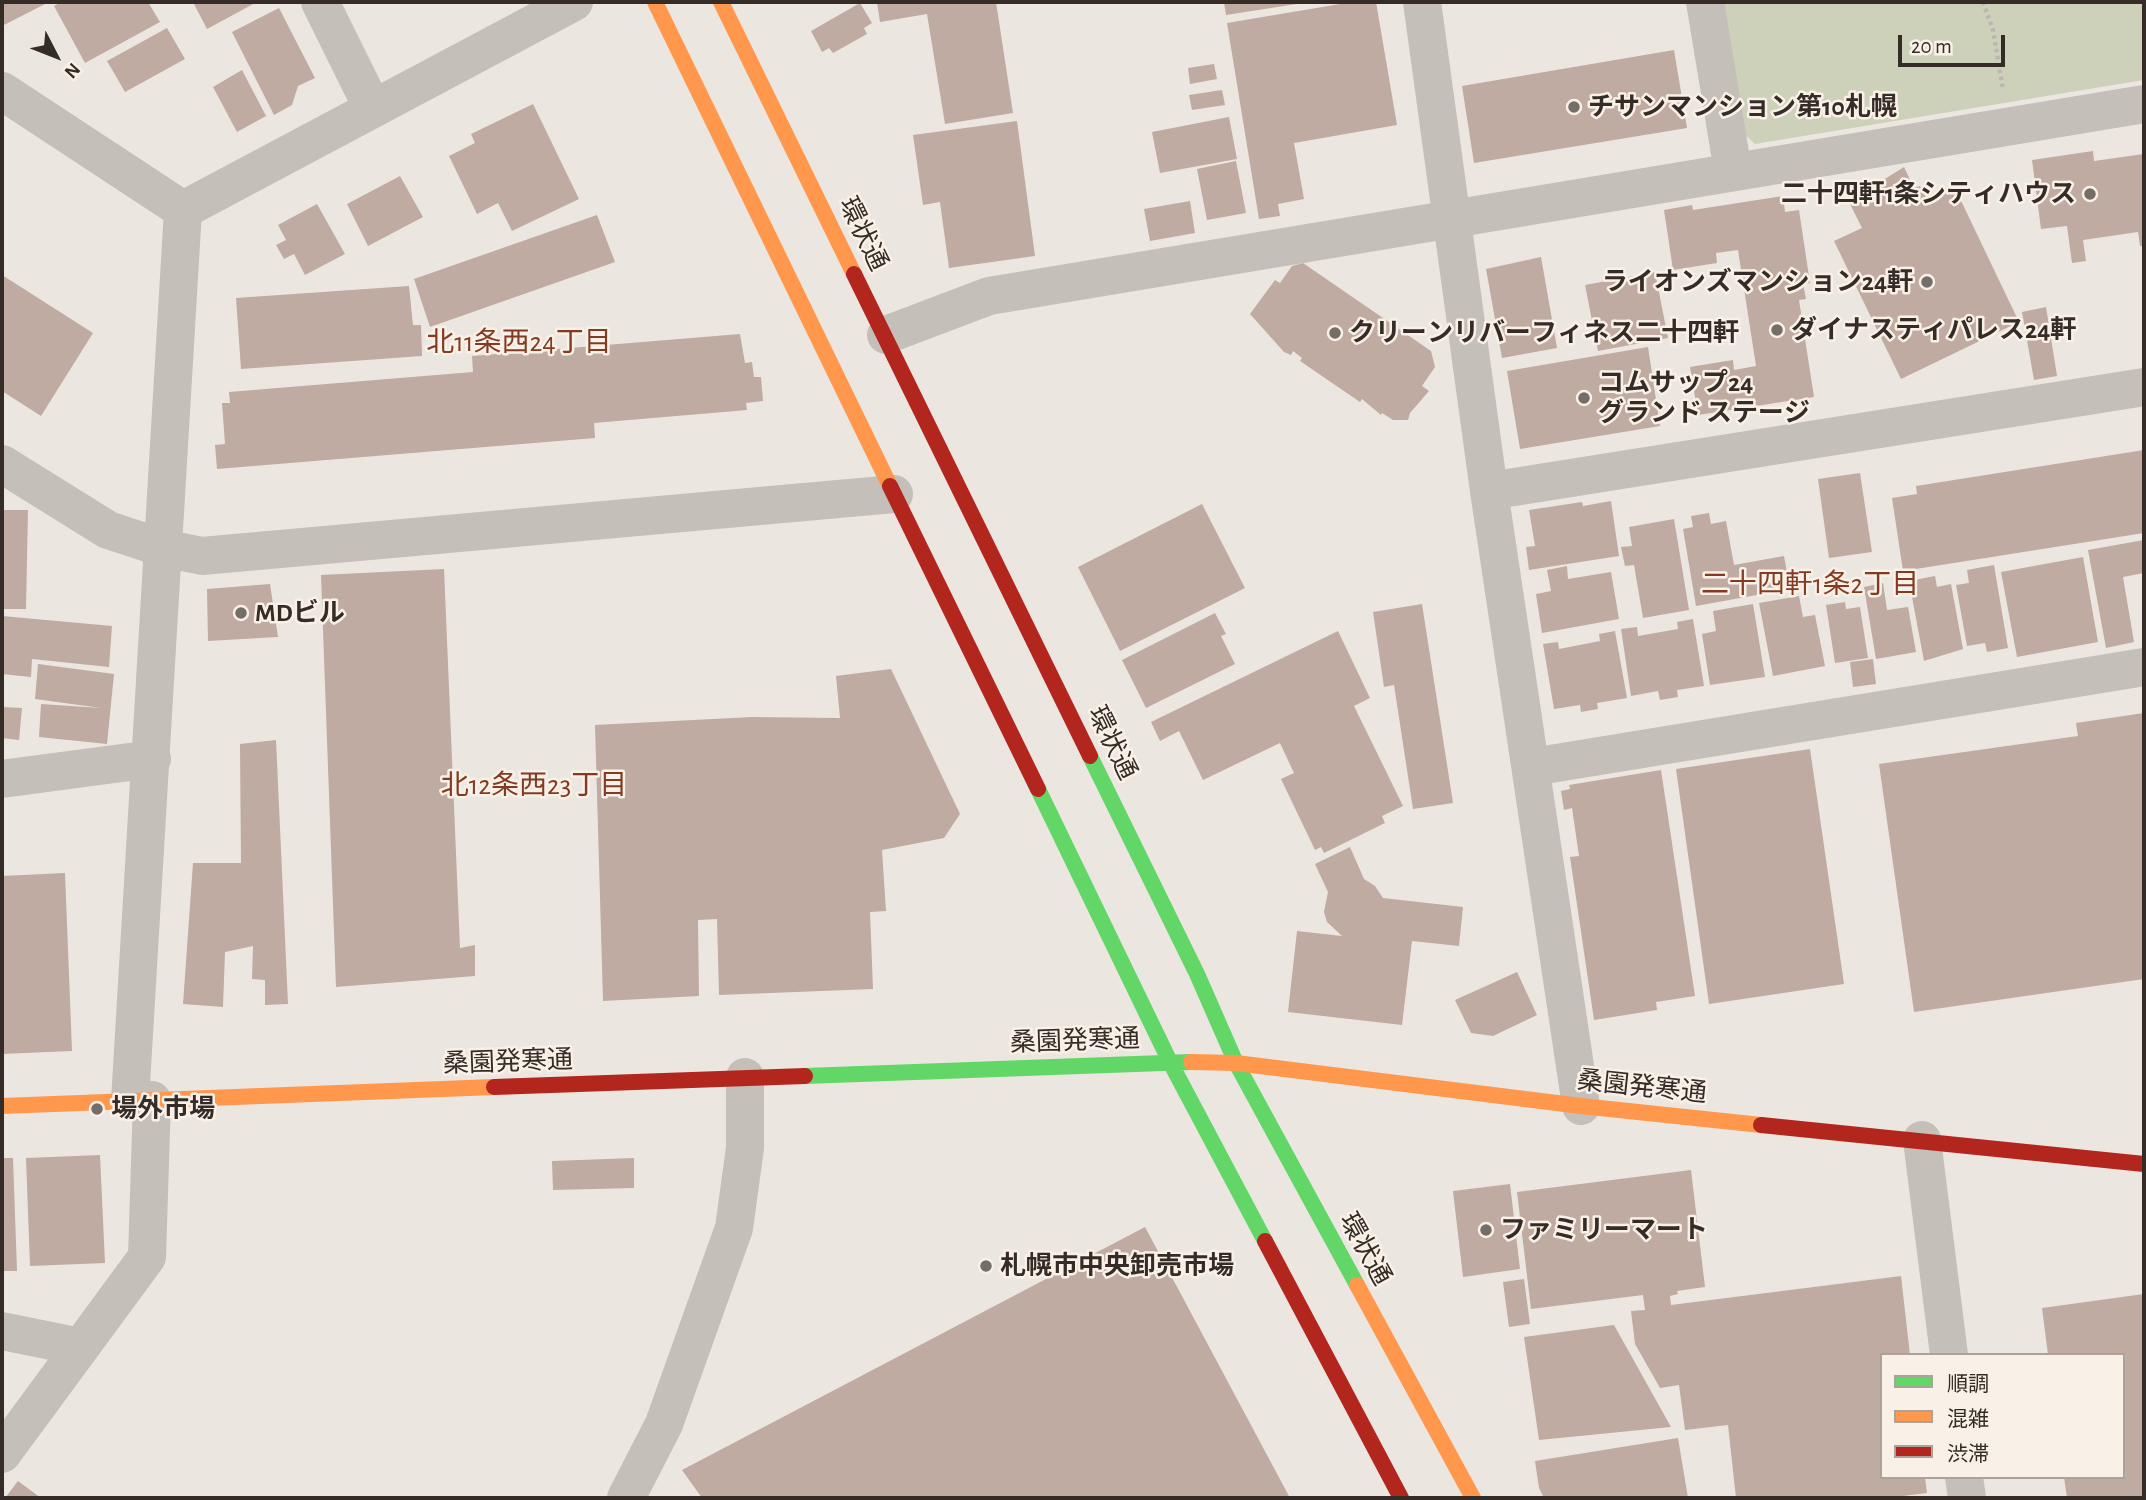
<!DOCTYPE html>
<meta charset="utf-8">
<style>
body{margin:0}
#map{position:relative;width:2146px;height:1500px;overflow:hidden;background:#ece6e0;font-family:"Alegreya Sans","Noto Sans JP",sans-serif}
canvas{display:block}
.frame{position:absolute;inset:0;border:4px solid #352c27;pointer-events:none}
.legend{position:absolute;left:1880px;top:1353px;width:245px;height:126px;box-sizing:border-box;background:#f9f1e7;border:2px solid #aba29a;margin:0;padding:9px 12px;list-style:none;font-size:21px;color:#352c27}
.legend li{display:flex;align-items:center;gap:14px;height:35px}
.legend b{width:35px;border:2px solid #aba29a}
.north{position:absolute;left:21px;top:21px;width:70px;height:70px;-webkit-text-stroke:5px #f9f1e7;paint-order:stroke;rotate:132deg;font-size:19px;font-weight:700;line-height:28px;text-align:center;color:#352c27}
.north::after{content:'';display:block;margin:auto;width:24px;height:32px;background:#352c27;clip-path:polygon(50% 0,100% 100%,50% 72%,0 100%)}
.scale{position:absolute;left:1898px;top:35px;width:107px;height:32px;box-sizing:border-box;border:4px solid #352c27;border-top:0;padding-left:9px;font-size:21px;line-height:24px;white-space:nowrap;color:#352c27;-webkit-text-stroke:5px #f9f1e7;paint-order:stroke}
</style>
<div id="map">
<canvas width="2146" height="1500"></canvas>
<div class="frame"></div>
<ul class="legend">
<li><b style="height:9px;background:#63d668"></b>順調</li>
<li><b style="height:9px;background:#ff974d"></b>混雑</li>
<li><b style="height:9px;background:#b3261e"></b>渋滞</li>
</ul>
<div class="north">N</div>
<div class="scale">20 m</div>
</div>
<script>
const ctx = document.querySelector('canvas').getContext('2d');
ctx.lineJoin = 'round';
function fill(path, color) { ctx.fillStyle = color; ctx.fill(path, 'evenodd'); }
const shape = rows => new Path2D(rows.map(r => 'M' + r).join(''));
function trace(path, color, width, dash) { ctx.strokeStyle = color; ctx.lineWidth = width; ctx.lineCap = dash ? 'butt' : 'round'; ctx.setLineDash(dash || []); ctx.stroke(path); }
function label(font, color, halo, rows, align = 'center') {
  ctx.font = font + ' "Alegreya Sans","Noto Sans JP",sans-serif'; ctx.lineWidth = 5; ctx.setLineDash([]); ctx.textBaseline = 'middle'; ctx.strokeStyle = halo; ctx.fillStyle = color; for (const [text, x, y, turn = 0] of rows) {
    ctx.save(); ctx.translate(x, y); ctx.rotate((+turn || 0) * Math.PI / 180); ctx.textAlign = isNaN(turn) ? turn : align; if (halo) ctx.strokeText(text, 0, 0); ctx.fillText(text, 0, 0); ctx.restore();
  }
}
fill(shape([
 [1723,2,2144,2,2144,80,1755,144,1744,134]
]), '#cdd1ba');
fill(shape([
 [2,2,49,2,2,26],
 [61,2,148,2,160,22,85,63,54,6],
 [193,2,257,2,207,29],
 [877,2,996,2,1013,113,945,124,927,14,880,22],
 [1224,2,1303,2,1303,3,1226,15],
 [1352,2,1376,2,1397,125,1294,143,1304,199,1278,204,1280,216,1259,219,1227,23],
 [860,3,872,23,864,28,867,34,833,53,829,48,822,52,811,31],
 [279,8,315,78,298,86,292,105,274,115,232,32],
 [167,28,185,59,125,92,107,61],
 [1674,50,1687,128,1474,163,1462,86],
 [1214,64,1217,79,1190,84,1188,68],
 [242,70,266,116,237,132,213,87],
 [1222,90,1225,105,1192,110,1189,95],
 [533,104,579,199,512,231,498,203,477,214,449,156,475,143,471,134],
 [1229,117,1237,159,1160,173,1152,132],
 [1017,121,1035,256,949,268,940,202,923,205,913,135],
 [2093,151,2094,161,2144,154,2144,246,2140,246,2138,232,2083,240,2086,261,2072,263,2067,226,2041,229,2032,160],
 [1236,161,1246,213,1207,220,1197,169],
 [1904,167,1914,188,1920,186,1926,197,1953,184,2019,322,1901,379,1834,241,1862,228,1850,204,1874,193,1872,187],
 [400,176,423,217,368,246,347,204],
 [1783,196,1785,212,1799,210,1810,283,1803,284,1806,299,1799,300,1814,397,1698,415,1690,367,1733,360,1734,370,1756,366,1738,250,1716,253,1717,263,1673,270,1664,210,1692,205,1693,210],
 [1190,201,1195,233,1150,241,1144,209],
 [317,204,345,254,305,275,294,254,284,259,276,245,286,240,278,225],
 [597,215,615,262,430,327,414,279],
 [1541,257,1557,348,1502,358,1486,269],
 [1303,263,1431,351,1435,367,1422,386,1429,391,1410,413,1408,420,1393,420,1382,413,1381,415,1362,399,1360,402,1300,361,1302,358,1293,351,1291,355,1284,352,1250,314,1275,280,1280,283,1292,266],
 [1655,272,1668,338,1598,351,1585,285],
 [2,275,93,333,41,416,2,391],
 [409,286,413,325,421,325,422,356,241,369,236,298],
 [2046,307,2057,376,2034,380,2022,312],
 [740,334,745,363,752,362,754,377,761,377,763,401,746,403,747,410,594,423,595,438,217,469,215,445,225,444,222,403,230,403,229,392,473,372,472,356],
 [1648,347,1660,426,1520,449,1507,371],
 [2144,450,2144,533,1903,571,1892,498,1917,494,1916,486],
 [1860,473,1872,552,1829,558,1818,479],
 [1611,501,1619,556,1529,570,1526,547,1535,546,1529,510,1582,502,1583,506],
 [1202,504,1245,588,1120,651,1078,567],
 [2,510,28,510,26,609,2,609],
 [1709,513,1711,524,1726,521,1734,565,1784,556,1790,589,1696,606,1683,529,1693,527,1691,516],
 [1674,519,1689,610,1643,618,1634,565,1625,566,1621,547,1632,546,1629,527],
 [2144,540,2144,573,2123,577,2134,642,2106,648,2088,550],
 [2083,557,2098,642,2017,657,2001,572],
 [1994,565,2008,648,1987,652,1985,643,1967,646,1956,585,1969,583,1967,570],
 [1567,566,1568,579,1611,572,1619,619,1542,633,1536,594,1551,591,1547,570],
 [444,569,460,948,475,945,475,976,336,987,321,575],
 [1935,576,1937,587,1951,584,1963,649,1924,661,1909,581],
 [1883,583,1887,610,1908,607,1916,652,1876,659,1864,587],
 [270,584,278,637,208,641,207,589],
 [1799,596,1803,617,1815,615,1825,666,1773,676,1759,603],
 [1845,602,1846,609,1860,607,1868,658,1835,663,1826,605],
 [1422,604,1453,803,1413,809,1394,685,1384,687,1373,612],
 [1753,604,1765,677,1710,685,1702,634,1716,631,1713,611],
 [1215,613,1226,634,1221,636,1235,664,1146,708,1122,660],
 [2,616,112,626,109,667,32,659,31,677,2,674],
 [1693,619,1704,686,1677,690,1678,697,1660,700,1658,691,1631,696,1621,629,1637,627,1638,636,1678,629,1677,622],
 [1338,631,1370,698,1354,706,1403,806,1382,816,1385,823,1324,853,1321,847,1315,850,1281,779,1294,773,1280,743,1203,780,1179,731,1160,741,1151,722],
 [1615,631,1627,698,1597,703,1598,709,1581,712,1580,705,1554,709,1543,644,1558,642,1559,649,1600,641,1599,634],
 [1873,659,1876,684,1853,687,1850,662],
 [38,664,114,674,107,744,39,737,41,704,101,708,35,699],
 [891,669,960,814,944,838,882,850,886,911,870,912,873,989,719,995,717,919,698,920,699,996,603,1001,595,725,752,717,840,718,836,676],
 [2,707,22,708,19,740,2,738],
 [2144,713,2144,979,1914,1012,1879,764,2078,736,2076,723],
 [276,740,288,1004,265,1005,265,980,252,979,253,946,225,952,223,1007,183,1004,193,863,241,863,240,744],
 [1810,749,1844,984,1709,1004,1676,769],
 [1661,770,1695,996,1656,1002,1657,1010,1594,1020,1570,857,1579,856,1572,808,1564,810,1561,791,1570,789,1569,785],
 [1350,847,1364,879,1375,886,1383,898,1463,907,1459,946,1412,941,1402,1025,1288,1012,1297,931,1342,936,1327,922,1324,912,1328,892,1315,864],
 [65,873,72,1051,2,1054,2,876],
 [1517,972,1537,1015,1493,1036,1471,1033,1455,1000],
 [100,1155,105,1263,30,1266,26,1158],
 [2,1158,13,1158,17,1271,2,1271],
 [634,1158,634,1188,553,1190,552,1161],
 [1691,1170,1705,1287,1677,1291,1678,1294,1670,1296,1671,1305,1901,1276,1910,1355,1882,1355,1882,1477,1925,1477,1927,1493,1887,1498,1736,1498,1728,1425,1685,1430,1679,1385,1660,1388,1635,1344,1631,1311,1645,1310,1643,1295,1531,1309,1517,1192],
 [1510,1184,1520,1269,1463,1277,1453,1191],
 [1145,1227,1290,1498,702,1498,682,1470],
 [1524,1279,1530,1324,1509,1327,1503,1282],
 [2144,1294,2144,1498,2067,1498,2064,1477,2123,1477,2123,1355,2048,1355,2042,1308],
 [1614,1325,1671,1427,1539,1440,1524,1337],
 [1678,1438,1688,1498,1544,1498,1539,1488,1535,1461],
 [18,1481,41,1498,5,1498]
]), '#bfaba2');
trace(shape([
 [1983,2,1993,30,2003,89]
]), '#beb7b1', 4.5, [3.5, 3.5]);
trace(shape([
 [320,2,373,109],
 [1422,2,1489,491,1581,1106],
 [1705,2,1733,171],
 [2,91,183,210,130,1101],
 [183,210,574,2],
 [886,335,989,296,2144,104],
 [2,464,108,530,163,548,202,556,894,494],
 [1489,491,2144,387],
 [1532,767,2144,667],
 [2,779,152,759],
 [1922,1140,1949,1355],
 [2,1331,81,1347],
 [2,1454,147,1257,152,1100],
 [1964,1477,1967,1498],
 [626,1498,664,1424,734,1228,745,1148,745,1077]
]), '#c5bfb9', 38);
trace(shape([
 [1090,756,1197,974,1236,1063,1357,1285],
 [1038,789,1170,1062,1265,1241],
 [805,1076,1191,1062]
]), '#63d668', 16);
trace(shape([
 [655,2,890,486],
 [721,2,854,274],
 [1191,1062,1236,1063,1581,1106,1761,1125],
 [2,1106,494,1087],
 [1357,1285,1473,1498]
]), '#ff974d', 16);
trace(shape([
 [854,274,1090,756],
 [890,486,1038,789],
 [494,1087,805,1076],
 [1761,1125,2144,1164],
 [1265,1241,1401,1498]
]), '#b3261e', 16);
for (const [x, y, r, color] of [
 [1574,107,7,"#756d68"],
 [2090,194,7,"#756d68"],
 [1927,282,7,"#756d68"],
 [1777,330,7,"#756d68"],
 [1335,333,7,"#756d68"],
 [1584,398,7,"#756d68"],
 [241,613,7,"#756d68"],
 [97,1109,7,"#756d68"],
 [1486,1230,7,"#756d68"],
 [986,1266,7,"#756d68"]
]) { const dot = new Path2D(); dot.arc(x, y, r, 0, 2 * Math.PI); ctx.fillStyle = color; ctx.fill(dot); trace(dot, '#f9f1e7', 2.5); }
label('bold 26px', '#352c27', '#f9f1e7', [
 ["チサンマンション第10札幌",1588,107],
 ["二十四軒1条シティハウス",2076,194,"right"],
 ["ライオンズマンション24軒",1913,282,"right"],
 ["ダイナスティパレス24軒",1791,330],
 ["クリーンリバーフィネス二十四軒",1349,333],
 ["コムサップ24",1598,383],
 ["グランド ステージ",1598,413],
 ["MDビル",255,613],
 ["場外市場",111,1109],
 ["ファミリーマート",1500,1230],
 ["札幌市中央卸売市場",1000,1266]
], 'left');
label('26px', '#352c27', '#f9f1e7', [
 ["環状通",863,234,64],
 ["環状通",1112,743,64],
 ["桑園発寒通",1075,1041,-2],
 ["桑園発寒通",508,1062,-2],
 ["桑園発寒通",1642,1087,6],
 ["環状通",1365,1249,61]
]);
label('28px', '#833a22', '#f9f1e7', [
 ["北11条西24丁目",519,343],
 ["二十四軒1条2丁目",1810,585],
 ["北12条西23丁目",534,786]
]);
</script>
